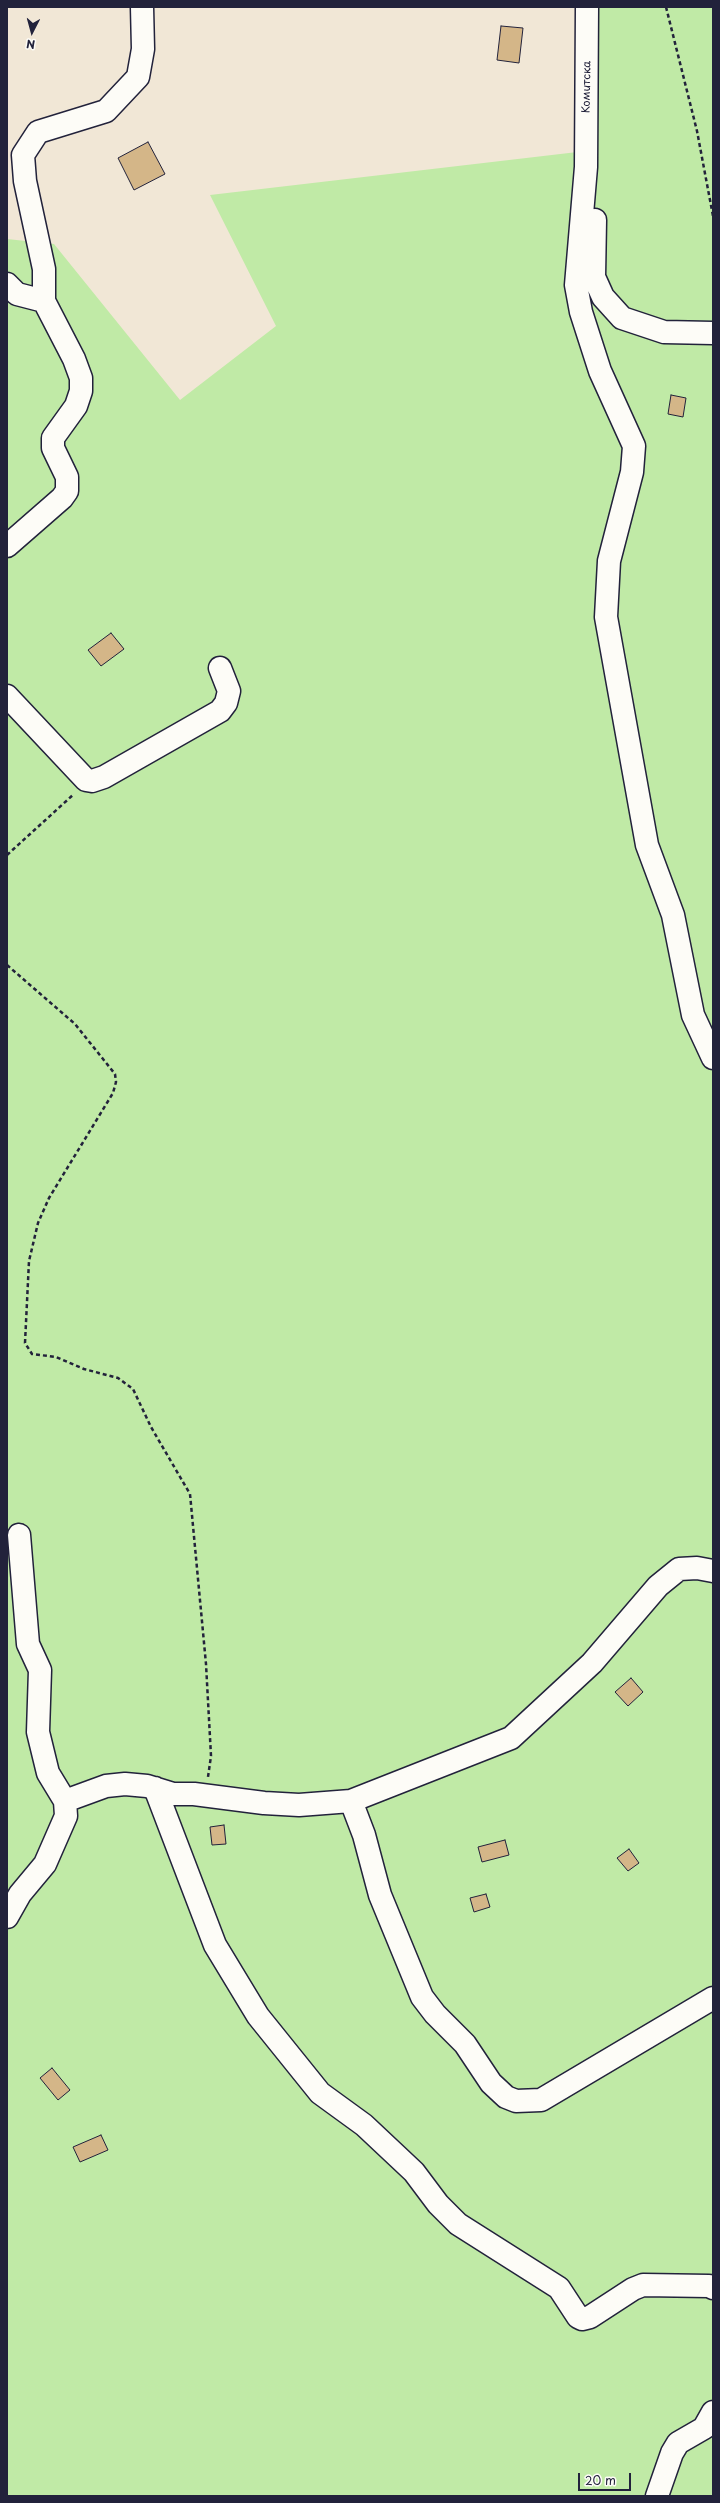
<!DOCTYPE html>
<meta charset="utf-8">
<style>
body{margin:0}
#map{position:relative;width:720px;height:2503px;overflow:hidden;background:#f1e7d6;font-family:"Playpen Sans",sans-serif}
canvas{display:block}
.frame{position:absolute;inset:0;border:8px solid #22223b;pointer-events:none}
.north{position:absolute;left:12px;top:12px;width:40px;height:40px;-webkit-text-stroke:3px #fdfcf7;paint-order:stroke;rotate:186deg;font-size:11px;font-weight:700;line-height:16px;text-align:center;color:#22223b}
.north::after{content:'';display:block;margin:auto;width:14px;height:18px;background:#22223b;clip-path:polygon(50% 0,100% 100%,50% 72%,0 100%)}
.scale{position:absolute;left:578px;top:2473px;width:53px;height:18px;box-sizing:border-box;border:2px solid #22223b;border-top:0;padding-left:5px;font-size:12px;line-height:14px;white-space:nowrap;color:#22223b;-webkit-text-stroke:3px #fdfcf7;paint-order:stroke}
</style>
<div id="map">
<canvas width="720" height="2503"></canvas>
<div class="frame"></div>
<div class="north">N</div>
<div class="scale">20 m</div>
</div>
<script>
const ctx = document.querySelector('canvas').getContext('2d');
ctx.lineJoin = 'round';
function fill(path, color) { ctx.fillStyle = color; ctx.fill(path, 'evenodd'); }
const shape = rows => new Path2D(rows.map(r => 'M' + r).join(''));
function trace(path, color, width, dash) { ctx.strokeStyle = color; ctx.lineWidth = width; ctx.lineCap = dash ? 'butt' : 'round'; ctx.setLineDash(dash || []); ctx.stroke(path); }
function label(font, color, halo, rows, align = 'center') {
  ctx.font = font + ' "Playpen Sans",sans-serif'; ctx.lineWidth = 4; ctx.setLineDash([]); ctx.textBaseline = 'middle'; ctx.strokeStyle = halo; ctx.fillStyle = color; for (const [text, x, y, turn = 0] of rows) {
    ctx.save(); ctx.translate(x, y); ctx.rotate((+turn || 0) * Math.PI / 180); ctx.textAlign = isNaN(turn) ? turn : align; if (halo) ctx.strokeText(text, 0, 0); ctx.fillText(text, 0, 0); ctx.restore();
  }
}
fill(shape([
 [597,7,713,7,713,2496,7,2496,7,239,54,244,180,400,276,326,210,195,586,151]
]), '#c0eaa6');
const building = shape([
 [501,26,523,28,519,63,497,60,501,26],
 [148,142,165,174,134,190,118,158,148,142],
 [671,395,686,398,683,417,668,414,671,395],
 [111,633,124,649,101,666,88,650,111,633],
 [631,1678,643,1692,628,1706,615,1692,631,1678],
 [224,1825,226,1844,212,1845,210,1827,224,1825],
 [505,1840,509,1855,482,1862,478,1847,505,1840],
 [629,1849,639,1863,628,1871,617,1858,629,1849],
 [486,1894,490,1907,474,1912,470,1898,486,1894],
 [52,2068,70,2090,58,2100,40,2078,52,2068],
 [101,2135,108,2150,80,2162,73,2147,101,2135]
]);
fill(building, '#d4b688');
trace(building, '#22223b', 1);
const minor = shape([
 [587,7,586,167,576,285,581,312,600,371,634,446,632,472,609,561,606,617,647,845,673,915,693,1015,713,1058],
 [595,220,594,277,603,297,622,318,664,332,713,333],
 [7,284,17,294,44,301,44,269,25,181,23,155,38,132,106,111,138,77,143,49,142,7],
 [7,546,62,498,67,491,67,477,53,448,53,438,76,406,81,391,81,378,74,359,44,301],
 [7,696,86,780,92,781,104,777,220,711,226,703,229,691,220,668],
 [155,1788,215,1945,258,2016,320,2093,364,2125,414,2172,438,2204,458,2224,559,2288,578,2317,582,2319,590,2317,633,2289,643,2285,709,2286,713,2288],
 [65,1801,106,1786,125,1784,147,1786,173,1794,194,1794,264,1803,299,1805,351,1801,511,1738,592,1663,658,1586,679,1569,697,1568,713,1571],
 [351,1801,364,1835,380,1895,422,1997,435,2014,465,2044,491,2083,506,2097,516,2101,541,2100,713,1998],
 [7,1917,20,1894,45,1864,66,1816,65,1801,48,1773,38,1732,40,1670,28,1644,19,1535],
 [657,2496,672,2453,678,2443,704,2428,713,2412]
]);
trace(minor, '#22223b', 25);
trace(shape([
 [666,7,697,131,713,216],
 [7,855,74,794],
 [7,965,75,1024,115,1074,116,1082,113,1093,49,1198,38,1223,29,1261,25,1343,32,1354,56,1357,84,1369,118,1378,133,1389,151,1427,190,1494,206,1664,211,1756,208,1777]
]), '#22223b', 2.5, [4, 3]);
trace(minor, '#fdfcf7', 22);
label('11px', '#22223b', '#fdfcf7', [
 ["Комитска",587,87,-89]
]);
</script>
